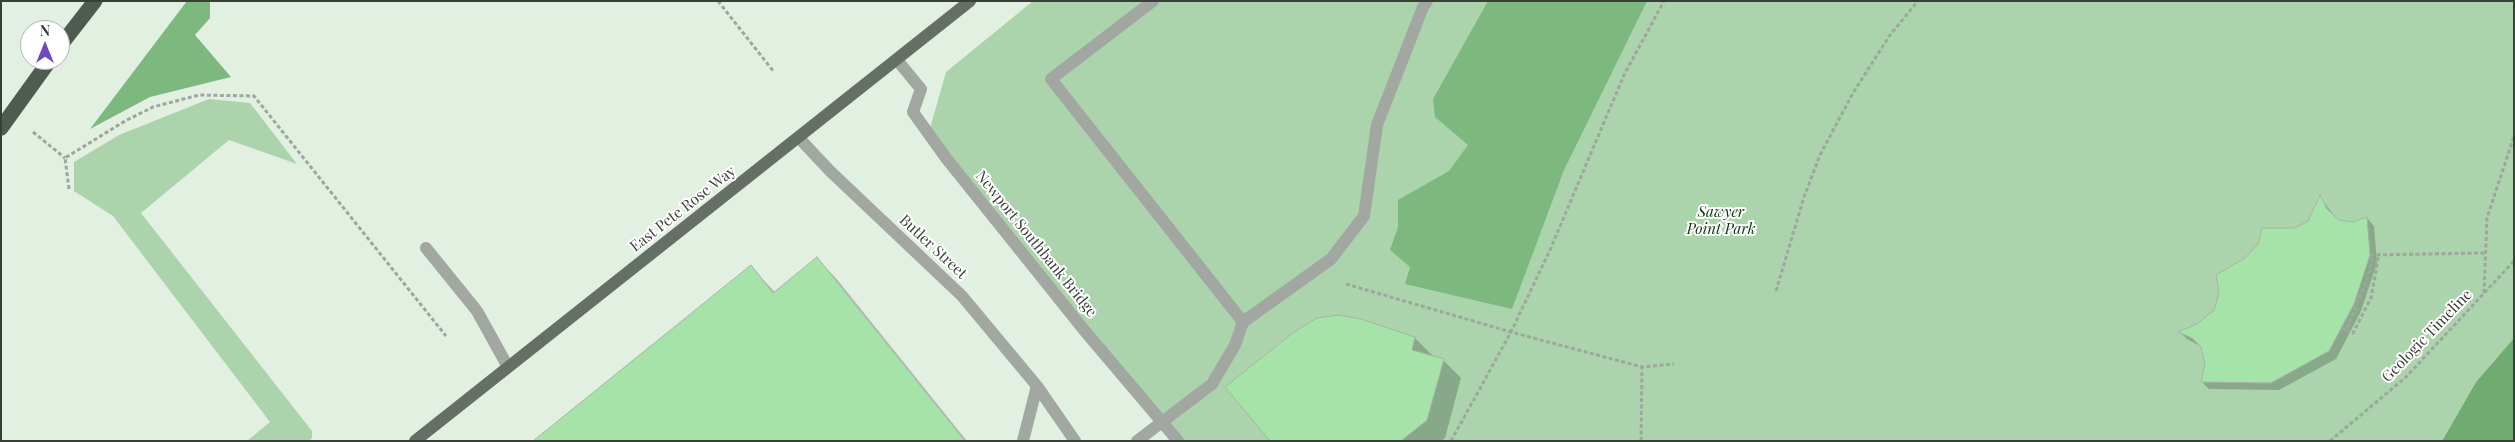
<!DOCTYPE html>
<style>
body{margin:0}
#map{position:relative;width:2515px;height:442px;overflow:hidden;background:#e2f0e2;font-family:"Playfair Display",serif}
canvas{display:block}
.frame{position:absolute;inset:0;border:2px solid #393e39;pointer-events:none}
.north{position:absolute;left:20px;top:20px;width:50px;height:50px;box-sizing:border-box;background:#fff;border:1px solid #b0b2b0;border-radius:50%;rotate:0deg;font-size:14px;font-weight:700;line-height:20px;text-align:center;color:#393e39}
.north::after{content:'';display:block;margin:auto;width:18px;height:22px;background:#7248c1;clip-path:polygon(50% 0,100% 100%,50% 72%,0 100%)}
</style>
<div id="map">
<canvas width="2515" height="442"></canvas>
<div class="frame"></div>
<div class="north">N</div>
</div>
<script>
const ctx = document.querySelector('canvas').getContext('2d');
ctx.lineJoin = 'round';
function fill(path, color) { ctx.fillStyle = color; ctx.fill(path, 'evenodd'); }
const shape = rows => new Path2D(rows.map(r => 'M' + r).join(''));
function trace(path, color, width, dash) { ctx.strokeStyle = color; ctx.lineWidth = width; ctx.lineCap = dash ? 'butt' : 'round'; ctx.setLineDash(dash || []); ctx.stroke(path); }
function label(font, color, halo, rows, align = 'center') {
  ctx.font = font + ' "Playfair Display",serif'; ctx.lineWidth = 4; ctx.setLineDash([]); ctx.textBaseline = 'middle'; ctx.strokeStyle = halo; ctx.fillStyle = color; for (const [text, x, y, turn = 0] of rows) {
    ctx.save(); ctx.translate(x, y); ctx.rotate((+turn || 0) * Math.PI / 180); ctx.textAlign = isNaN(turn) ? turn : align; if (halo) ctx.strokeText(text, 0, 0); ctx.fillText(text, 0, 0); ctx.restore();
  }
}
fill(shape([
 [1033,1,2514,1,2514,338,2476,382,2442,441,1178,441,928,135,946,72],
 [209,99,250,103,297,164,229,140,141,213,312,431,312,438,309,441,247,441,270,422,113,216,74,191,74,162,119,135]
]), '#abd4ac');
fill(shape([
 [187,1,210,1,210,18,195,35,231,77,150,97,90,129],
 [1488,1,1647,1,1564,170,1512,309,1405,284,1410,267,1390,250,1398,227,1398,200,1449,171,1468,145,1435,117,1433,99]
]), '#7db87f');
fill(shape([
 [2514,338,2514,441,2442,441,2476,382]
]), '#70ab72');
fill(shape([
 [2320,197,2338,221,2353,224,2367,218,2374,226,2377,263,2361,311,2336,359,2279,390,2209,389,2202,382,2207,364,2202,347,2187,339,2180,332,2197,325,2215,310,2295,229,2309,222],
 [817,259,836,278,967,441,535,441,751,267,776,293],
 [1415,338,1433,356,1443,360,1461,378,1445,438,1441,441,1271,441]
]), '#0003');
const building = shape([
 [2320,195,2327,209,2339,220,2353,222,2367,217,2370,255,2354,304,2329,351,2271,383,2201,382,2205,364,2201,347,2192,338,2178,332,2197,324,2214,310,2219,293,2216,275,2245,258,2258,244,2262,228,2295,228,2308,221,2320,195],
 [817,257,965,441,533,441,751,265,773,293,817,257],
 [1338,315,1361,319,1415,337,1412,350,1444,359,1427,420,1401,441,1270,441,1225,387,1294,332,1317,318,1338,315]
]);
fill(building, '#a6e3a8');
trace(building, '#a7b4a7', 1);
trace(shape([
 [718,1,774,72],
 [33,132,65,158],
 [69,189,65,158,125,121,153,107,199,95,254,96,446,336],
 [2370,255,2485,253],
 [1346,284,1511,332,1642,367,1674,364],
 [1776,291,1804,197,1820,155,1853,93,1890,35,1918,1],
 [2484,293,2487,218,2514,136],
 [2342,328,2346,330,2368,277,2373,254],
 [2346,330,2353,333,2371,298,2379,254],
 [1451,441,1511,332,1550,250,1624,75,1664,1],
 [1641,441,1642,367],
 [2330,441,2406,377,2514,261]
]), '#9da79d', 3, [4, 2.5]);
trace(shape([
 [1153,1,1051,79,1243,322,1331,259,1364,216,1377,125,1423,7,1427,1],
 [897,60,921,89,913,112,946,158,1084,330,1178,441],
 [799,138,830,171,962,296,1037,386,1075,441],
 [426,248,477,311,508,367],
 [1023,441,1037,386],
 [1137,441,1212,384,1235,345,1243,322]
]), '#a2a7a2', 12);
trace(shape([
 [415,441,970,1]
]), '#656f65', 12);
trace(shape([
 [60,46,95,1],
 [1,128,50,60]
]), '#505b50', 15);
label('15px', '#393e39', '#fff', [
 ["East Pete Rose Way",683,209,-38],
 ["Newport Southbank Bridge",1036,244,51],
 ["Butler Street",933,247,43],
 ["Geologic Timeline",2427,336,-46]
]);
label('italic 15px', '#08340e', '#fff', [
 ["Sawyer",1721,212],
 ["Point Park",1721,229]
]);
</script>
